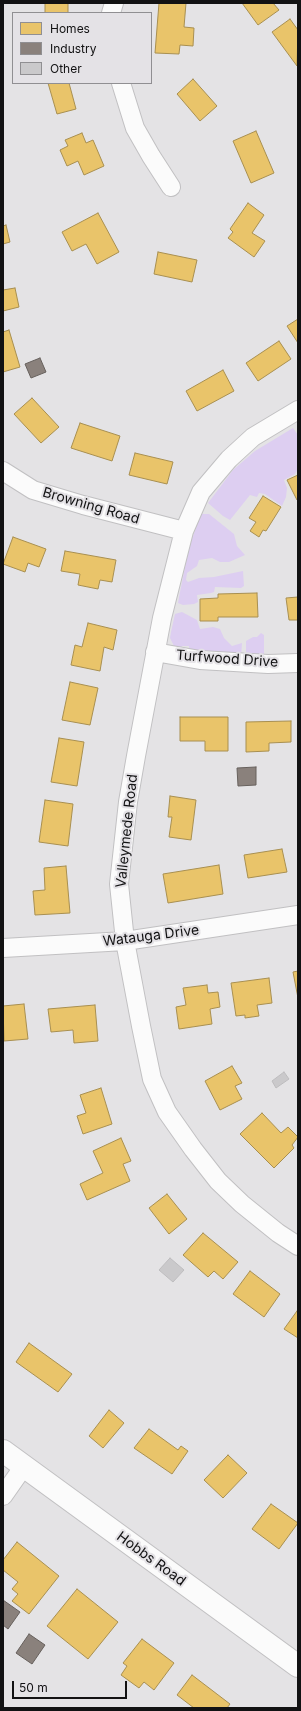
<!DOCTYPE html>
<style>
body{margin:0}
#map{position:relative;width:301px;height:1711px;overflow:hidden;background:#e4e3e5;font-family:Inter,sans-serif}
canvas{display:block}
.frame{position:absolute;inset:0;border:4px solid #121213;pointer-events:none}
.legend{position:absolute;left:12px;top:12px;width:140px;height:72px;box-sizing:border-box;background:#e4e2e6;border:1px solid #908f92;margin:0;padding:5px 7px;list-style:none;font-size:12px;color:#121213}
.legend li{display:flex;align-items:center;gap:8px;height:20px}
.legend b{width:20px;border:1px solid #908f92}
.scale{position:absolute;left:12px;top:1681px;width:115px;height:18px;box-sizing:border-box;border:2px solid #121213;border-top:0;padding-left:5px;font-size:12px;line-height:14px;white-space:nowrap;color:#121213;-webkit-text-stroke:3px #e4e2e6;paint-order:stroke}
</style>
<div id="map">
<canvas width="301" height="1711"></canvas>
<div class="frame"></div>
<ul class="legend">
<li><b style="height:11px;background:#e9c46a"></b>Homes</li>
<li><b style="height:11px;background:#8a817c"></b>Industry</li>
<li><b style="height:11px;background:#cac9cb"></b>Other</li>
</ul>
<div class="scale">50 m</div>
</div>
<script>
const ctx = document.querySelector('canvas').getContext('2d');
ctx.lineJoin = 'round';
function fill(path, color) { ctx.fillStyle = color; ctx.fill(path, 'evenodd'); }
const shape = rows => new Path2D(rows.map(r => 'M' + r).join(''));
function trace(path, color, width, dash) { ctx.strokeStyle = color; ctx.lineWidth = width; ctx.lineCap = dash ? 'butt' : 'round'; ctx.setLineDash(dash || []); ctx.stroke(path); }
function label(font, color, halo, rows, align = 'center') {
  ctx.font = font + ' Inter,sans-serif'; ctx.lineWidth = 4; ctx.setLineDash([]); ctx.textBaseline = 'middle'; ctx.strokeStyle = halo; ctx.fillStyle = color; for (const [text, x, y, turn = 0] of rows) {
    ctx.save(); ctx.translate(x, y); ctx.rotate((+turn || 0) * Math.PI / 180); ctx.textAlign = isNaN(turn) ? turn : align; if (halo) ctx.strokeText(text, 0, 0); ctx.fillText(text, 0, 0); ctx.restore();
  }
}
fill(shape([
 [293,428,298,435,298,469,295,474,284,480,287,488,286,497,282,506,265,494,259,493,257,497,250,495,230,520,223,516,208,503,233,470,255,451],
 [201,514,209,514,234,534,237,546,245,555,229,562,220,562,212,558,199,560,197,566,187,573,186,580,188,582,199,578,214,577,243,571,244,586,241,588,215,587,214,592,211,593,197,595,198,602,194,604,183,605,178,603,180,592,189,547],
 [182,612,197,620,200,629,213,627,220,629,224,638,232,646,242,643,241,658,189,651,189,646,182,646,181,650,175,648,170,638,171,632,175,614],
 [261,633,264,635,264,653,262,659,246,658,246,641,253,637,257,637]
]), '#ddcef1');
const homes = shape([
 [45,3,68,3,68,13,45,13,45,3],
 [159,3,186,3,184,27,194,28,193,46,180,45,179,54,155,53,159,3],
 [242,3,273,3,279,10,258,25,242,3],
 [290,19,298,30,297,66,272,32,290,19],
 [193,79,217,106,200,121,177,94,193,79],
 [48,83,69,83,76,109,57,114,48,83],
 [256,131,274,173,251,183,233,141,256,131],
 [82,133,86,143,93,140,104,166,84,175,78,161,67,166,60,150,68,146,65,140,82,133],
 [248,203,264,215,252,233,265,241,254,257,228,238,233,232,230,229,248,203],
 [98,213,119,252,97,264,86,244,72,251,62,232,98,213],
 [6,225,10,242,3,244,3,226,6,225],
 [158,252,197,260,192,282,154,274,158,252],
 [15,288,19,307,3,311,3,290,15,288],
 [298,319,298,343,287,326,298,319],
 [9,330,20,367,3,372,3,332,9,330],
 [279,341,291,359,258,381,246,363,279,341],
 [223,370,234,391,197,411,186,391,223,370],
 [32,398,59,427,41,443,14,414,32,398],
 [80,423,120,436,112,461,71,448,80,423],
 [135,453,173,462,167,484,129,475,135,453],
 [298,475,298,499,297,500,287,480,298,475],
 [263,496,281,507,266,531,263,530,259,537,250,531,256,522,249,518,263,496],
 [13,537,46,549,39,567,28,563,25,572,3,564,13,537],
 [65,551,116,560,112,582,100,580,98,589,78,585,80,574,61,571,65,551],
 [257,593,258,617,218,617,218,621,200,621,200,599,218,598,218,594,257,593],
 [298,597,298,620,289,620,286,598,298,597],
 [88,623,117,630,113,650,104,647,100,671,71,665,75,645,82,647,88,623],
 [70,682,98,688,90,725,62,720,70,682],
 [180,717,228,717,228,751,205,751,205,741,180,741,180,717],
 [291,721,291,742,269,743,269,751,246,752,246,722,291,721],
 [59,738,84,742,77,786,51,782,59,738],
 [170,796,196,800,191,840,169,837,172,817,168,817,170,796],
 [45,800,73,804,68,846,39,842,45,800],
 [282,849,287,872,248,878,244,855,282,849],
 [219,865,223,894,168,903,163,874,219,865],
 [66,866,70,913,35,915,33,891,45,890,44,868,66,866],
 [298,971,298,998,293,972,298,971],
 [269,978,272,1003,257,1005,259,1016,245,1018,245,1015,236,1016,231,983,269,978],
 [207,985,208,993,218,992,220,1007,210,1009,212,1024,179,1029,176,1007,186,1005,183,988,207,985],
 [24,1004,28,1039,4,1041,3,1006,24,1004],
 [95,1005,98,1041,74,1043,73,1030,51,1032,48,1009,95,1005],
 [232,1066,242,1083,235,1086,242,1099,220,1110,205,1081,232,1066],
 [101,1088,112,1124,83,1134,77,1116,86,1113,80,1095,101,1088],
 [262,1113,281,1133,288,1127,298,1137,292,1145,294,1148,274,1168,240,1134,262,1113],
 [121,1138,131,1161,123,1164,130,1181,87,1200,80,1184,103,1173,93,1151,121,1138],
 [167,1194,187,1219,169,1234,149,1208,167,1194],
 [203,1233,238,1262,223,1279,214,1271,208,1277,183,1255,203,1233],
 [250,1271,280,1294,264,1317,233,1294,250,1271],
 [297,1311,298,1311,298,1338,284,1329,297,1311],
 [29,1343,72,1374,58,1392,16,1362,29,1343],
 [109,1410,124,1423,103,1448,89,1436,109,1410],
 [149,1429,178,1450,181,1446,188,1451,172,1474,134,1448,149,1429],
 [228,1455,247,1473,223,1498,204,1480,228,1455],
 [271,1504,298,1523,279,1549,252,1529,271,1504],
 [17,1542,59,1576,29,1614,12,1601,18,1594,12,1589,18,1582,3,1570,3,1560,17,1542],
 [77,1589,118,1622,88,1659,47,1626,77,1589],
 [142,1639,174,1663,154,1690,144,1682,139,1688,121,1675,127,1666,123,1663,142,1639],
 [192,1675,230,1704,227,1708,194,1708,177,1695,192,1675]
]);
fill(homes, '#e9c46a');
trace(homes, '#a88f50', 1);
const industry = shape([
 [40,358,46,372,31,378,25,364,40,358],
 [256,767,256,785,238,786,237,768,256,767],
 [3,1600,20,1612,8,1629,3,1625,3,1600],
 [29,1634,45,1645,32,1664,16,1653,29,1634]
]);
fill(industry, '#8a817c');
trace(industry, '#66605c', 1);
const building = shape([
 [284,1072,289,1079,276,1088,272,1081,284,1072],
 [170,1258,184,1270,173,1282,159,1270,170,1258]
]);
fill(building, '#cac9cb');
trace(building, '#bdbcbe', 1);
const minor = shape([
 [111,13,114,3],
 [121,83,135,128,151,156,171,187],
 [298,410,253,437,229,459,201,492,184,531,162,618,136,756,128,802,119,884,125,941,141,1026,152,1079,167,1112,193,1149,218,1181,242,1204,278,1233,298,1246],
 [3,471,33,490,83,505,184,531],
 [155,652,200,660,268,664,298,663],
 [3,948,125,941,298,915],
 [3,1496,24,1466]
]);
const tertiary = shape([
 [3,1451,298,1666]
]);
trace(minor, '#c1c0c2', 20);
trace(tertiary, '#c1c0c2', 24);
trace(minor, '#fbfbfb', 18);
trace(tertiary, '#fbfbfb', 22);
label('14px', '#121213', '#e4e2e6', [
 ["Browning Road",91,506,16],
 ["Turfwood Drive",227,659,4],
 ["Valleymede Road",127,831,-84],
 ["Watauga Drive",151,936,-7],
 ["Hobbs Road",151,1559,36]
]);
</script>
